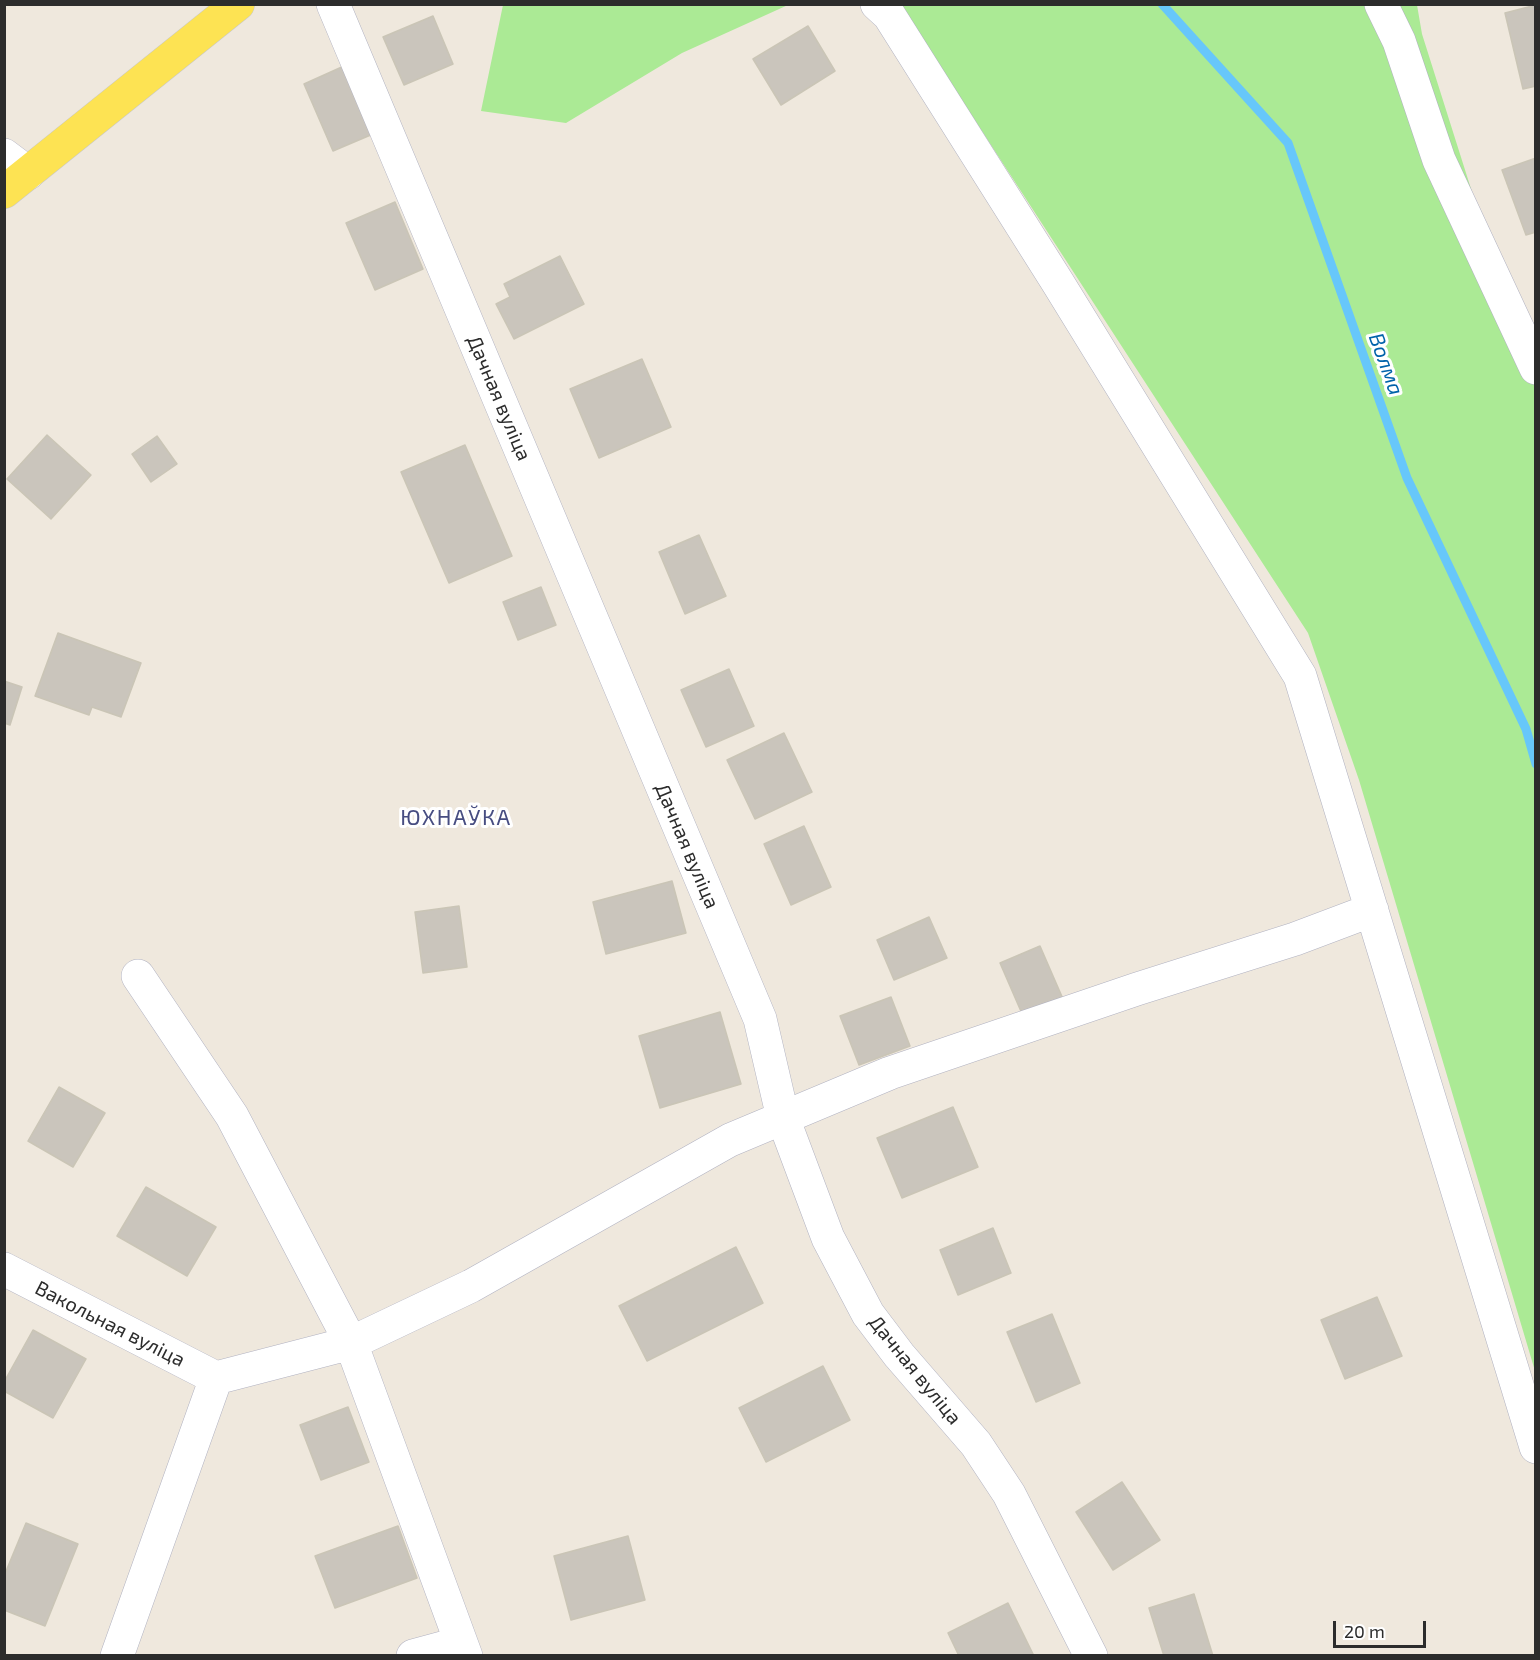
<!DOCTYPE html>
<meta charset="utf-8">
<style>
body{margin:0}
#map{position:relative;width:1540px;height:1660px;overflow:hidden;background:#efe8dd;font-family:"Exo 2",sans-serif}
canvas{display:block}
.frame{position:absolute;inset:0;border:6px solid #2c2c2c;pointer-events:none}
.scale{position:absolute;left:1333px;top:1621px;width:93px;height:27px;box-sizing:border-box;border:3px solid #2c2c2c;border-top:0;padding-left:8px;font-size:18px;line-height:21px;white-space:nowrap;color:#2c2c2c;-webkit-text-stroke:4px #fff;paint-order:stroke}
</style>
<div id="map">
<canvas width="1540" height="1660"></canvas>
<div class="frame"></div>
<div class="scale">20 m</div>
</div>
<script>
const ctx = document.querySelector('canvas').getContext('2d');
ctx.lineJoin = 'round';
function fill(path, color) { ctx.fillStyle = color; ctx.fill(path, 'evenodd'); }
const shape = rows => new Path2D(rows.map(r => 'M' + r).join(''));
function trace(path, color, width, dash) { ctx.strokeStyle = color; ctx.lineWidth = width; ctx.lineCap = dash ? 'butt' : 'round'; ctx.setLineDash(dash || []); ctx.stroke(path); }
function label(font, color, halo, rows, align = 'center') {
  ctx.font = font + ' "Exo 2",sans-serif'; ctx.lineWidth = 6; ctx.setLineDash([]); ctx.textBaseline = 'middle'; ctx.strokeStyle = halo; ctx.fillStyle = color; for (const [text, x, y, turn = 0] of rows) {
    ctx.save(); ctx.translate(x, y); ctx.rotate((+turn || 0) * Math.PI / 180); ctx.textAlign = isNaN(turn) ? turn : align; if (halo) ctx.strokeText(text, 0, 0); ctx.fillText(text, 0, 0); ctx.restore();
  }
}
fill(shape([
 [503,5,503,4,788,5,682,53,566,123,481,111],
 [900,5,1417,5,1422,34,1510,312,1535,373,1535,1371,1359,780,1308,633]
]), '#abea95');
trace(shape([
 [1162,4,1288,143,1407,478,1526,729,1536,764]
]), '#67c7fa', 9);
const building = shape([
 [1536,5,1536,86,1523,89,1505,13,1536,5],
 [433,16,453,64,404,85,383,37,433,16],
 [808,26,835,71,781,105,753,59,808,26],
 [344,66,373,134,333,151,304,84,344,66],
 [1536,158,1536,232,1526,235,1502,170,1536,158],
 [395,202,423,269,375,290,346,223,395,202],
 [560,256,584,304,514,339,496,304,510,297,504,284,560,256],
 [642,359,671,427,599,458,570,389,642,359],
 [47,435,91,475,51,519,7,479,47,435],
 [157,436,177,464,151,482,132,454,157,436],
 [465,445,512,556,449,583,401,472,465,445],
 [699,535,726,596,685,614,659,552,699,535],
 [541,587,556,625,518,640,503,602,541,587],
 [58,633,141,663,121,717,92,707,89,715,35,696,58,633],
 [729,669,754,726,706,747,681,690,729,669],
 [4,681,22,687,10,725,4,723,4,681],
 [784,733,812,792,755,819,727,760,784,733],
 [804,826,831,887,791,905,764,844,804,826],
 [672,881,686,933,606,954,593,902,672,881],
 [459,906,467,967,423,973,415,912,459,906],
 [929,917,947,958,894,980,877,940,929,917],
 [1040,946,1063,999,1023,1016,1000,963,1040,946],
 [891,997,910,1046,859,1065,840,1016,891,997],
 [720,1012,741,1084,660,1108,639,1036,720,1012],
 [59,1087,105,1113,73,1167,28,1141,59,1087],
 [953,1107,978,1167,902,1198,877,1138,953,1107],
 [146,1187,216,1227,187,1276,117,1236,146,1187],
 [993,1228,1011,1273,958,1295,940,1250,993,1228],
 [736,1247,763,1303,647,1361,619,1306,736,1247],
 [1377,1297,1402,1356,1345,1379,1321,1320,1377,1297],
 [1052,1314,1080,1383,1036,1402,1007,1332,1052,1314],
 [33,1330,86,1359,53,1418,4,1391,4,1382,33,1330],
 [823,1366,850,1420,766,1462,739,1408,823,1366],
 [348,1407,369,1462,321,1480,300,1425,348,1407],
 [1122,1482,1160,1540,1113,1570,1076,1512,1122,1482],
 [26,1523,78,1544,45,1626,4,1610,4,1576,26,1523],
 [398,1526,417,1578,335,1608,315,1556,398,1526],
 [628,1536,645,1600,571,1620,554,1556,628,1536],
 [1194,1594,1213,1656,1164,1656,1149,1608,1194,1594],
 [1008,1603,1034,1656,959,1656,948,1633,1008,1603]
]);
fill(building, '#cac5bc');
trace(building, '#cac5b6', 1.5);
const minor = shape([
 [333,4,760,1019,783,1118,828,1238,868,1314,899,1355,976,1444,1009,1494,1091,1656],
 [877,4,889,15,1058,283,1300,676,1536,1447],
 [1381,4,1399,41,1439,160,1536,368],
 [4,155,28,173],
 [138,976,232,1116,351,1343,466,1656],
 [4,1269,216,1378],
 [216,1378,351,1343,471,1286,730,1140,890,1073,1137,989,1295,939,1372,910],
 [117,1656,216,1378],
 [413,1656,461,1643]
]);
const major = shape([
 [4,192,238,4]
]);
trace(minor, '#b1b2c1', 34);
trace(major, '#c8c8c8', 34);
trace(minor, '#fff', 33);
trace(major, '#fde353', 33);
label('20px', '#2c2c2c', '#fff', [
 ["Дачная вуліца",499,398,67],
 ["Дачная вуліца",687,846,67],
 ["Вакольная вуліца",110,1324,27],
 ["Дачная вуліца",915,1370,51]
]);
label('italic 21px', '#0163aa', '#fff', [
 ["Волма",1386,364,70]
]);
ctx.letterSpacing = '1.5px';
label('22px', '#474d81', '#fff', [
 ["ЮХНАЎКА",456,818]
]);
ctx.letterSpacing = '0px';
</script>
